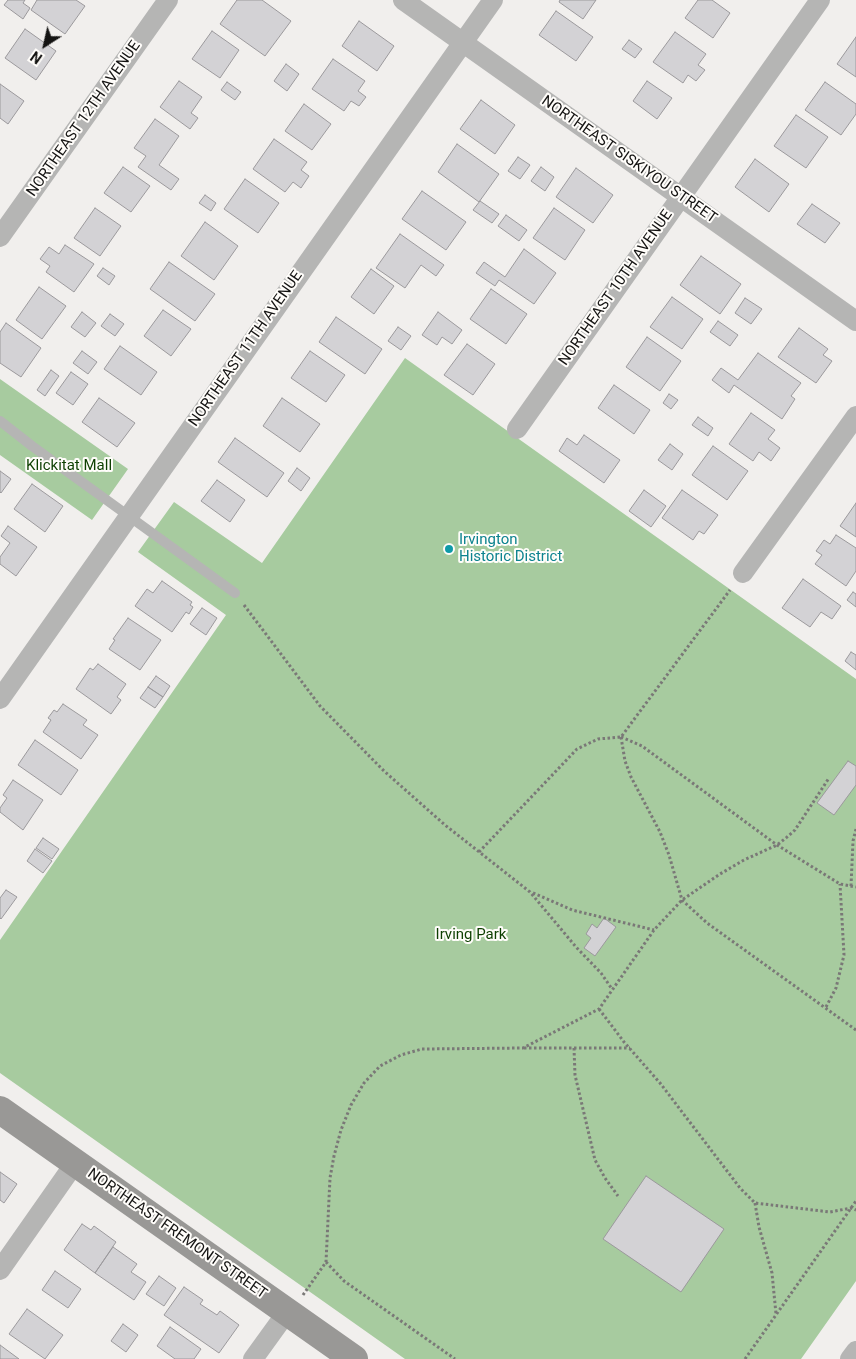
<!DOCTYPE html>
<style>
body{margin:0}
#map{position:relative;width:856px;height:1359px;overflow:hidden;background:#f1efed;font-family:Roboto,sans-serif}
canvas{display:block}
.north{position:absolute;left:20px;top:20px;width:50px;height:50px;-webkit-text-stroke:4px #fffdfa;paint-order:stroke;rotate:215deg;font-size:14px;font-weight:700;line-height:20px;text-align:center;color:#141312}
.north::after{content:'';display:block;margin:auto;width:18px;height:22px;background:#141312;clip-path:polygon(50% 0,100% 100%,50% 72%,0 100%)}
</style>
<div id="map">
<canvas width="856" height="1359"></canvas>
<div class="north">N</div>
</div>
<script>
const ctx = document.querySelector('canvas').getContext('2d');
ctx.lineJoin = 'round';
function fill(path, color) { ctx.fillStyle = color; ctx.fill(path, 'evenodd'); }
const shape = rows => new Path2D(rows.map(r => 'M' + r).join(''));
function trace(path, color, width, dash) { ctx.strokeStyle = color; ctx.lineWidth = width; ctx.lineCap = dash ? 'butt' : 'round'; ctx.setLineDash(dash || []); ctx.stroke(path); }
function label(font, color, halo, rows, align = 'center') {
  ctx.font = font + ' Roboto,sans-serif'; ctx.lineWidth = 4; ctx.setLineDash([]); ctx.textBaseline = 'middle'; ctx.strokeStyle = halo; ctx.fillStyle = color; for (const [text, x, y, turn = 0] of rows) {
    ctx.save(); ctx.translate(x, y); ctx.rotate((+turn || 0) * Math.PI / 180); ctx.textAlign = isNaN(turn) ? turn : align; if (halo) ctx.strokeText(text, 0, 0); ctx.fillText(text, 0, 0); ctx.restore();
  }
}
fill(shape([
 [405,358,856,679,856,1281,801,1359,405,1359,0,1073,0,940,226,615,138,552,174,502,262,563],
 [0,379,128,469,92,520,0,455]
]), '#a7cb9f');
const building = shape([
 [8,0,25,0,23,3,30,8,23,19,4,5,8,0],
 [37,0,76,0,85,6,65,34,31,10,37,0],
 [237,0,262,0,291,21,265,56,220,24,237,0],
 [560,0,596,0,583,19,559,2,560,0],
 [698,0,712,0,730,13,713,38,685,18,698,0],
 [556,11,593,37,576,61,539,35,556,11],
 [359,21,394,46,377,71,342,46,359,21],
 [25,29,56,51,36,80,5,58,25,29],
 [212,31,239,50,220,78,192,59,212,31],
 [675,32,706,54,698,65,705,70,696,81,688,75,683,83,653,62,675,32],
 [856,37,856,77,837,64,856,37],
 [629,40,642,49,635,58,622,49,629,40],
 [333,59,365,81,358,91,366,97,359,106,351,101,344,111,312,89,333,59],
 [286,64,299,74,287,91,274,81,286,64],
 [179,81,202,97,191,113,198,118,190,129,160,107,179,81],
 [647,81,672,98,657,119,633,101,647,81],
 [227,82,241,92,235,100,221,90,227,82],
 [825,82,856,104,856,114,841,135,805,110,825,82],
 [0,84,24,101,8,124,0,118,0,84],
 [481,100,515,125,495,154,460,129,481,100],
 [304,104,331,124,312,150,285,131,304,104],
 [796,115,828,137,806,168,774,146,796,115],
 [155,119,179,136,159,165,179,179,171,190,138,167,146,156,134,148,155,119],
 [274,139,307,162,301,170,309,176,301,188,293,182,285,192,253,169,274,139],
 [457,144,499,174,479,202,438,172,457,144],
 [518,157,530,165,520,179,508,171,518,157],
 [755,159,789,184,769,212,735,187,755,159],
 [123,167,150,186,131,212,104,193,123,167],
 [541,167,554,177,545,191,531,181,541,167],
 [576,168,613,195,593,223,556,197,576,168],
 [245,179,279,203,258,233,224,209,245,179],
 [422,191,466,222,446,250,402,219,422,191],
 [205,195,216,203,211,211,199,203,205,195],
 [480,201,499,214,492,223,473,210,480,201],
 [812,204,840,223,825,243,797,224,812,204],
 [95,208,121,226,100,256,74,238,95,208],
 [554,208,585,230,565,260,533,238,554,208],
 [506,215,527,230,519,241,498,226,506,215],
 [205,222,238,246,214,280,181,256,205,222],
 [400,234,444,265,436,276,421,265,405,288,376,268,400,234],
 [65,245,94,264,74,292,46,272,50,266,40,259,49,247,59,254,65,245],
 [524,249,556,273,534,304,499,280,495,286,476,273,484,262,505,277,524,249],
 [701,256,741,284,720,314,680,285,701,256],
 [169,262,215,294,195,321,150,289,169,262],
 [103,268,115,276,109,285,97,276,103,268],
 [371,269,394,286,374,314,351,297,371,269],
 [39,287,66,306,42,339,16,320,39,287],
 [491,289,527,314,506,344,470,319,491,289],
 [672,297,703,319,682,349,650,327,672,297],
 [745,298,762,309,751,324,735,313,745,298],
 [163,310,191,329,171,356,144,336,163,310],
 [82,312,96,323,85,337,71,327,82,312],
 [438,312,462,330,452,344,442,337,437,345,422,335,438,312],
 [110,314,124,324,115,336,101,326,110,314],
 [336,317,382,349,365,374,319,342,336,317],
 [718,321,738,335,730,346,710,332,718,321],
 [6,323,41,348,21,377,0,363,0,332,6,323],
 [398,327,411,336,401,350,388,341,398,327],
 [799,328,828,349,823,355,832,361,816,383,778,357,799,328],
 [647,337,681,361,660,391,626,367,647,337],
 [467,344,495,364,473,395,444,375,467,344],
 [120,346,157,372,141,395,104,369,120,346],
 [82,351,97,362,88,374,73,363,82,351],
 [310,351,345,375,326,402,291,378,310,351],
 [758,353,801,383,791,396,795,399,782,419,734,385,729,393,712,380,721,368,738,380,758,353],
 [51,370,59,376,45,396,37,390,51,370],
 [71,372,88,384,73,405,56,393,71,372],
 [614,385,650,410,634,434,598,408,614,385],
 [669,394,678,400,671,409,663,403,669,394],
 [99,398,135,423,117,447,82,422,99,398],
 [282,398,320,424,300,452,263,426,282,398],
 [751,413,775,430,768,439,780,448,771,461,759,452,753,461,729,444,751,413],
 [698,417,713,428,708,436,692,425,698,417],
 [584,435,620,460,604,483,559,451,567,438,577,445,584,435],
 [235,438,284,473,267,497,218,462,235,438],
 [670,444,683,454,672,470,658,460,670,444],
 [713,446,748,471,727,500,692,475,713,446],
 [297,468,310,478,301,491,288,481,297,468],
 [0,471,11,479,1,493,0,492,0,471],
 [217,480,245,500,230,522,201,501,217,480],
 [32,484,63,506,45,532,14,509,32,484],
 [644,490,666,506,651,527,629,511,644,490],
 [682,490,718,515,704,534,699,531,693,540,662,518,682,490],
 [856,503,856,537,840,526,856,503],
 [8,526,37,547,16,576,0,564,0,557,10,543,1,536,8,526],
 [836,535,856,548,856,571,846,586,815,564,822,555,816,551,824,540,830,544,836,535],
 [803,579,841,606,832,619,821,612,810,627,782,608,803,579],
 [162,581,192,602,190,605,193,607,189,614,186,612,172,632,135,606,147,589,153,593,162,581],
 [853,592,856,594,856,607,847,600,853,592],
 [202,608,217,618,206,635,190,624,202,608],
 [128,618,161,640,140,670,109,649,115,640,113,639,128,618],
 [851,652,856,655,856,670,845,661,851,652],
 [98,664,126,684,117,697,121,700,111,714,76,689,90,668,93,670,98,664],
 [156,676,170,686,163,697,148,687,156,676],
 [148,687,163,697,155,708,140,698,148,687],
 [63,704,87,720,83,725,98,735,81,759,43,732,51,720,48,718,54,710,57,712,63,704],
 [35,740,78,770,61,795,18,765,35,740],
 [848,761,856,766,856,785,834,815,817,803,848,761],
 [13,780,43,800,23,830,0,812,0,808,7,798,3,795,13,780],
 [43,838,59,849,52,859,36,848,43,838],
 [35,849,52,861,43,873,27,861,35,849],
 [6,890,17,897,1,919,0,918,0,898,6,890],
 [604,918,616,927,595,956,584,948,591,938,586,934,592,924,597,928,604,918],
 [0,1172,17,1184,4,1203,0,1200,0,1172],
 [646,1176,724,1229,681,1292,603,1239,646,1176],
 [82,1224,91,1230,94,1226,116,1242,95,1273,64,1250,82,1224],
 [113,1247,137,1264,131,1272,146,1282,134,1300,95,1273,113,1247],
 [55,1271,81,1289,68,1308,42,1290,55,1271],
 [159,1276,176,1288,164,1306,146,1294,159,1276],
 [184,1287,203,1300,200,1304,217,1315,220,1311,239,1325,219,1353,164,1315,184,1287],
 [27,1309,63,1335,45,1359,9,1334,27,1309],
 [123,1324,138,1335,126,1352,111,1341,123,1324],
 [170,1327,201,1349,194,1359,175,1359,157,1346,170,1327],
 [0,1345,19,1359,0,1359,0,1345]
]);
fill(building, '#d3d2d5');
trace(building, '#9b999c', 1);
trace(shape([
 [244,605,320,706,384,771,445,825,530,892,576,947,601,973,612,989],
 [621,737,625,761,631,777,660,832,669,855,682,900,707,923,856,1030],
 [621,737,642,746,777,845,840,884,856,887],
 [479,852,577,749,598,739,621,737,730,590],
 [851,886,853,841,856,829],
 [533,893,572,910,654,930],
 [826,1007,836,988,844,955,840,884],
 [599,1009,624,1042,660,1083,740,1188,755,1203,830,1212,851,1208,856,1210],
 [524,1048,630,1048],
 [574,1048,575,1075,595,1160,605,1178,618,1196],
 [755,1203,759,1227,772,1273,776,1314],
 [326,1262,344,1281,455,1359],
 [303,1295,326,1262,330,1178,334,1156,341,1130,351,1105,364,1083,380,1066,401,1055,422,1049,523,1048,599,1009,654,930,682,900,720,874,744,860,777,845,786,838,795,830,829,778],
 [745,1359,856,1201]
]), '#7a7877', 3, [2.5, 2.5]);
trace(shape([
 [0,421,32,446,235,593]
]), '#b5b5b4', 10);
trace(shape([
 [403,0,856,321],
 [0,237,168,0],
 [517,429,820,0],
 [743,573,856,416],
 [0,699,493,0],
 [0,1270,75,1163],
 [253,1359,287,1312],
 [850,1359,856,1351]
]), '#b5b5b4', 20);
trace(shape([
 [0,1110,354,1359]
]), '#999896', 28);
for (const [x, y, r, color] of [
 [449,549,5,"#0f9aa8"]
]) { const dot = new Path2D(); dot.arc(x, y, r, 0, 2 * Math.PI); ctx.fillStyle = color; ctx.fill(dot); trace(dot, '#fffdfa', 2); }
label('15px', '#141312', '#fffdfa', [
 ["NORTHEAST 12TH AVENUE",84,119,-55],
 ["NORTHEAST SISKIYOU STREET",629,160,35],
 ["NORTHEAST 10TH AVENUE",616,288,-55],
 ["NORTHEAST 11TH AVENUE",246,349,-55],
 ["NORTHEAST FREMONT STREET",177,1234,35]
]);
label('15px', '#0d3f01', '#fffdfa', [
 ["Klickitat Mall",69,466],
 ["Irving Park",471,935]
]);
label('15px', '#0d838f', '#fffdfa', [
 ["Irvington",459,540],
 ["Historic District",459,557]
], 'left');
</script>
